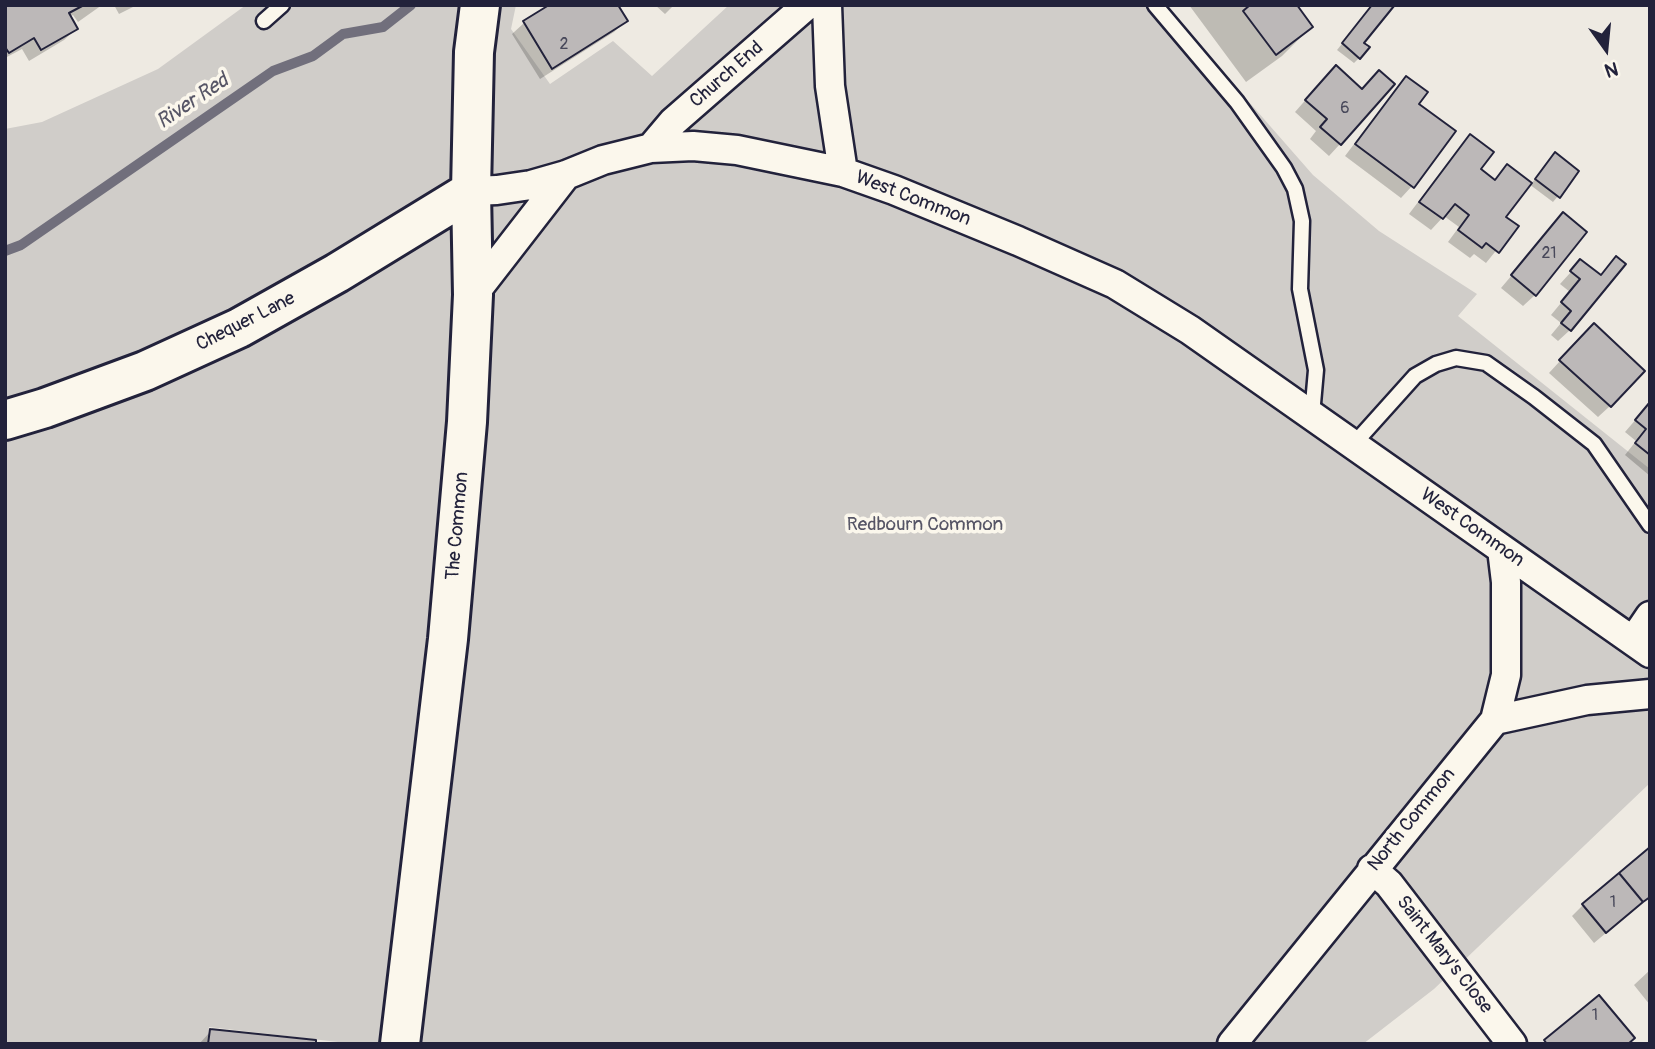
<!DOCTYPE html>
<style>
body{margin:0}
#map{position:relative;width:1655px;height:1049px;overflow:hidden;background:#eeeae2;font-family:Pangolin,sans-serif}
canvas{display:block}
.frame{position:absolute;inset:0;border:7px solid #22223b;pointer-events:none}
.north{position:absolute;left:1571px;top:14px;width:70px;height:70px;-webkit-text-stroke:5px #fbf7ec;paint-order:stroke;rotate:165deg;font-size:19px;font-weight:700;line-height:28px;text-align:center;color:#22223b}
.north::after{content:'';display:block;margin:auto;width:24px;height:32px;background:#22223b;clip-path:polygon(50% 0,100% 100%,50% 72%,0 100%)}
</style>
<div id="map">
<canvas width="1655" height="1049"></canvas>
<div class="frame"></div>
<div class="north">N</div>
</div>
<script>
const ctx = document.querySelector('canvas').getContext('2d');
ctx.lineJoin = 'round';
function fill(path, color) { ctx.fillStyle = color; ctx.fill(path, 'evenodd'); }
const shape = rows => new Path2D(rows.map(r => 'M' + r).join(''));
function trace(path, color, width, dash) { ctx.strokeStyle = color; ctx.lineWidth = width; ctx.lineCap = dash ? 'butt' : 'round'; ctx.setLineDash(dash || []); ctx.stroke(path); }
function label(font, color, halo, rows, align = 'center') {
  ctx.font = font + ' Pangolin,sans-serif'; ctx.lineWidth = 7; ctx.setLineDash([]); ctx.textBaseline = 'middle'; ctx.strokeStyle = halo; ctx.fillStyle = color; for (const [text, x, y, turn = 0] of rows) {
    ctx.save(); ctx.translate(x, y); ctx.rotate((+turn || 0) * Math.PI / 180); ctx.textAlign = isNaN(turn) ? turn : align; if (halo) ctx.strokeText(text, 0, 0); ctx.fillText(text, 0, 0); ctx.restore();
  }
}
fill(shape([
 [246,5,516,5,511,29,550,84,613,41,652,76,729,5,1164,5,1313,175,1379,231,1477,294,1458,316,1650,469,1650,783,1434,989,1363,1044,355,1044,209,1027,207,1044,5,1044,5,129,42,122,158,69]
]), '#d0cdc9');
fill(shape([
 [5,5,102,5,78,22,73,15,69,17,76,29,64,40,29,61,22,49,5,58],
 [114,5,137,5,119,14],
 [552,5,626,21,614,32,540,79,512,34,524,23],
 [655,5,674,5,665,14],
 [1189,5,1294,5,1311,27,1282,56,1246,82],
 [1373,5,1392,6,1362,43,1359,58,1354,63,1337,50],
 [1406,78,1412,186,1401,198,1345,156,1395,90],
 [1324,79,1340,144,1329,156,1310,139,1316,131,1295,112],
 [1470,136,1479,170,1494,181,1507,167,1531,184,1550,160,1558,196,1553,202,1529,184,1504,217,1516,226,1486,263,1474,254,1470,258,1448,242,1459,227,1444,216,1431,230,1409,214,1459,148],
 [1563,215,1535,295,1523,306,1501,288],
 [1616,258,1570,330,1558,341,1551,335,1561,323,1551,315,1570,292,1560,284,1581,261,1600,276],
 [1582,337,1610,406,1598,417,1549,373],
 [1650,403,1650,476,1625,455,1636,441,1625,432],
 [1650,896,1594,943,1572,916,1583,905],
 [1650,970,1650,1005,1634,985],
 [211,1031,314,1044,199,1044]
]), '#0003');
trace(shape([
 [5,251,21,245,273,71,313,56,343,34,383,27,411,5]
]), '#716f7c', 10);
const building = shape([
 [5,5,84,5,69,13,78,29,41,50,34,38,9,53,5,47,5,5],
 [549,5,618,5,628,21,552,69,523,21,549,5],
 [1250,5,1297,5,1313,27,1276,55,1243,11,1250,5],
 [1372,5,1394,6,1364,43,1370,47,1360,59,1342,43,1372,5],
 [1336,65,1362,89,1379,70,1395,84,1341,145,1320,127,1327,119,1305,100,1336,65],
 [1406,76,1428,92,1419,104,1456,131,1414,188,1355,144,1406,76],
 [1470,134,1494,152,1481,169,1495,180,1507,164,1532,183,1506,217,1519,226,1499,253,1486,243,1482,248,1458,230,1469,215,1455,204,1443,219,1419,202,1470,134],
 [1555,152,1579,171,1560,198,1535,179,1555,152],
 [1563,212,1587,232,1536,296,1511,275,1563,212],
 [1616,256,1626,264,1571,331,1561,323,1571,311,1561,302,1580,279,1570,271,1580,259,1601,275,1616,256],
 [1594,323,1645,371,1611,407,1559,360,1594,323],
 [1650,402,1650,455,1635,443,1646,429,1635,420,1650,402],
 [1650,847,1650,897,1643,902,1619,873,1650,847],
 [1619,873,1643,902,1606,933,1582,904,1619,873],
 [1599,995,1635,1038,1628,1044,1547,1044,1544,1040,1599,995],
 [210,1029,316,1040,316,1044,208,1044,210,1029]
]);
fill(building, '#bcb8b8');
trace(building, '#22223b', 2);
const lane = shape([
 [1155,5,1237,102,1284,168,1295,189,1302,221,1300,289,1316,370,1312,415],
 [264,21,282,5],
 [1353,445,1415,376,1436,364,1456,358,1486,363,1534,397,1594,444,1650,525]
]);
const street = shape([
 [827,5,830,86,843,172],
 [651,148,673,122,807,5],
 [471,191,497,190,531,185,566,175,603,160,651,148,693,146,737,150,843,172,894,190,1018,241,1115,284,1190,330,1650,653],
 [473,295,566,175],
 [1633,641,1650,616],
 [1495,720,1506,675,1506,582,1502,549],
 [1372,869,1389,884,1512,1044],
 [1232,1044,1495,720,1587,700,1650,694]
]);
const secondary = shape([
 [5,420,45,408,145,371,239,328,337,273,471,191],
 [400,1044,448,639,467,422,473,295,471,191,474,52,480,5]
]);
trace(lane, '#22223b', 19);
trace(street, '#22223b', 33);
trace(secondary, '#22223b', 44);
trace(lane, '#fbf7ec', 14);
trace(street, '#fbf7ec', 28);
trace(secondary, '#fbf7ec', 38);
label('16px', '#48485a', null, [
 ["2",564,45],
 ["6",1345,109],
 ["21",1549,254],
 ["1",1613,903],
 ["1",1595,1016]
]);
label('19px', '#22223b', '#fbf7ec', [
 ["Church End",727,75,-41],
 ["West Common",913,199,21],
 ["Chequer Lane",246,322,-27],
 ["The Common",458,526,-85],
 ["West Common",1472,528,35],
 ["North Common",1412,820,-51],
 ["Saint Mary's Close",1444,955,52]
]);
label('19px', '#565566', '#fbf7ec', [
 ["Redbourn Common",925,525]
]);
label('italic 21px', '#575666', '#fbf7ec', [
 ["River Red",193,102,-34]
]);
</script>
